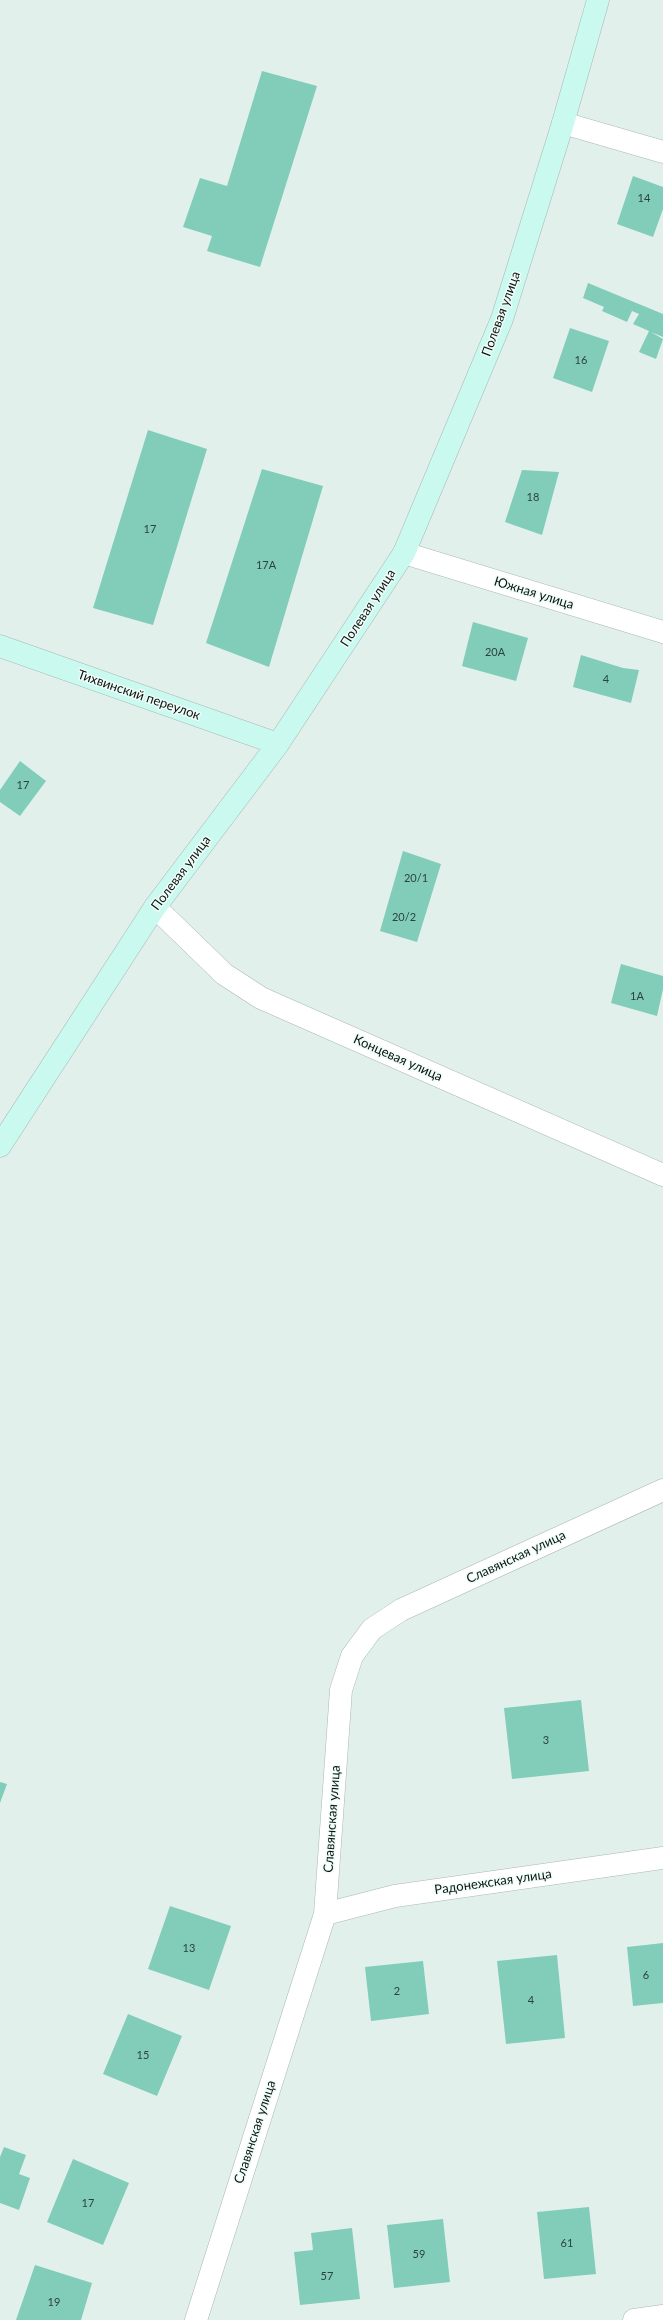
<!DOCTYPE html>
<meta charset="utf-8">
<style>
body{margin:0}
canvas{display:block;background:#e1f0eb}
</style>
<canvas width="663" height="2320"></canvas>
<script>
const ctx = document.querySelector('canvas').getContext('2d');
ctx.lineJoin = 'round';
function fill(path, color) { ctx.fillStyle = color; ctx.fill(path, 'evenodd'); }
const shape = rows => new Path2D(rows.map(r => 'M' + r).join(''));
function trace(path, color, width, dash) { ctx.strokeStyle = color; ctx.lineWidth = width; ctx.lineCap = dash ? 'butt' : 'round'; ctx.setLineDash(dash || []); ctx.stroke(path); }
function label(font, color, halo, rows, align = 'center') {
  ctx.font = font + ' Lato,sans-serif'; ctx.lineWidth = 3; ctx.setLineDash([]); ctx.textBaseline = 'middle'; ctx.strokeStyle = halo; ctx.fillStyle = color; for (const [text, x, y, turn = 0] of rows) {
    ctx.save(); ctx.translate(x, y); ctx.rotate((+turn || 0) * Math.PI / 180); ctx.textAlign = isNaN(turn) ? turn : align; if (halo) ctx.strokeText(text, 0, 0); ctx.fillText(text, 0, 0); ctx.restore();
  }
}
fill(shape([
 [262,71,317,86,260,267,207,251,212,236,183,227,200,178,227,186],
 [633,176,663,187,663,209,653,237,617,224],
 [588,283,663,314,663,337,651,332,663,339,656,359,639,352,649,331,633,324,639,314,632,311,627,322,602,311,604,307,583,298],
 [570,328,609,341,592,392,553,378],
 [148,430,207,449,153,625,93,608],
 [262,469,323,486,269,667,206,643],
 [522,470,559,472,542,535,505,522],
 [473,622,528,638,516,681,462,666],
 [581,655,623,668,639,670,631,703,573,687],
 [20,761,46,781,20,816,0,802,0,790],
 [403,851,441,864,417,942,380,931],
 [621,964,663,976,663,989,657,1016,611,1003],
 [581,1700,589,1771,512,1779,504,1708],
 [0,1782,7,1784,0,1803],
 [170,1906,231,1926,209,1990,148,1969],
 [663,1943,663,2003,633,2006,627,1947],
 [557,1955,565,2038,506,2044,497,1961],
 [423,1961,429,2014,371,2021,365,1967],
 [128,2014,182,2036,157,2096,103,2074],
 [4,2147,26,2155,19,2174,30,2178,19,2210,0,2203,0,2157],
 [73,2159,129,2183,103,2245,47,2222],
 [589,2207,596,2274,544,2279,537,2212],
 [443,2219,450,2282,394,2288,387,2225],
 [352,2228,360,2299,300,2305,294,2252,313,2250,311,2233],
 [35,2265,92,2283,81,2320,16,2320]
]), '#81cdb9');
const street = shape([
 [563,123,663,152],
 [404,553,663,632],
 [155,907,224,974,261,998,663,1175],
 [325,1914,395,1896,663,1858],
 [196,2320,325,1914,341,1690,352,1656,372,1629,401,1610,663,1490],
 [634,2320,663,2316]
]);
const secondary = shape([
 [0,646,278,744],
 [0,1146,155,907,278,744,404,553,502,319,563,123,598,0]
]);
trace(street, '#aab8b3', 23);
trace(secondary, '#aab8b3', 23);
trace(street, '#fff', 22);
trace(secondary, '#c9f9ef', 22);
label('11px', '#2c423c', null, [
 ["14",644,198],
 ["16",581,360],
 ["18",533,497],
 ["17",150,529],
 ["17А",266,565],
 ["20А",495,652],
 ["4",606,679],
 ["17",23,785],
 ["20/1",416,878],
 ["20/2",404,917],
 ["1А",637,996],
 ["3",546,1740],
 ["13",189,1948],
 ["6",646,1975],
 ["2",397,1991],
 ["4",531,2000],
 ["15",143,2055],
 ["17",88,2203],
 ["61",567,2243],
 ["59",419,2254],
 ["57",327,2276],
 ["19",54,2302]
]);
label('13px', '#0f1413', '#eefdf8', [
 ["Полевая улица",501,314,-70],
 ["Южная улица",534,593,17],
 ["Полевая улица",368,608,-57],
 ["Тихвинский переулок",139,695,19],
 ["Полевая улица",181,873,-53],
 ["Концевая улица",398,1058,24],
 ["Славянская улица",516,1557,-25],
 ["Славянская улица",332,1819,-86],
 ["Радонежская улица",493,1882,-8],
 ["Славянская улица",255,2132,-72]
]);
</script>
